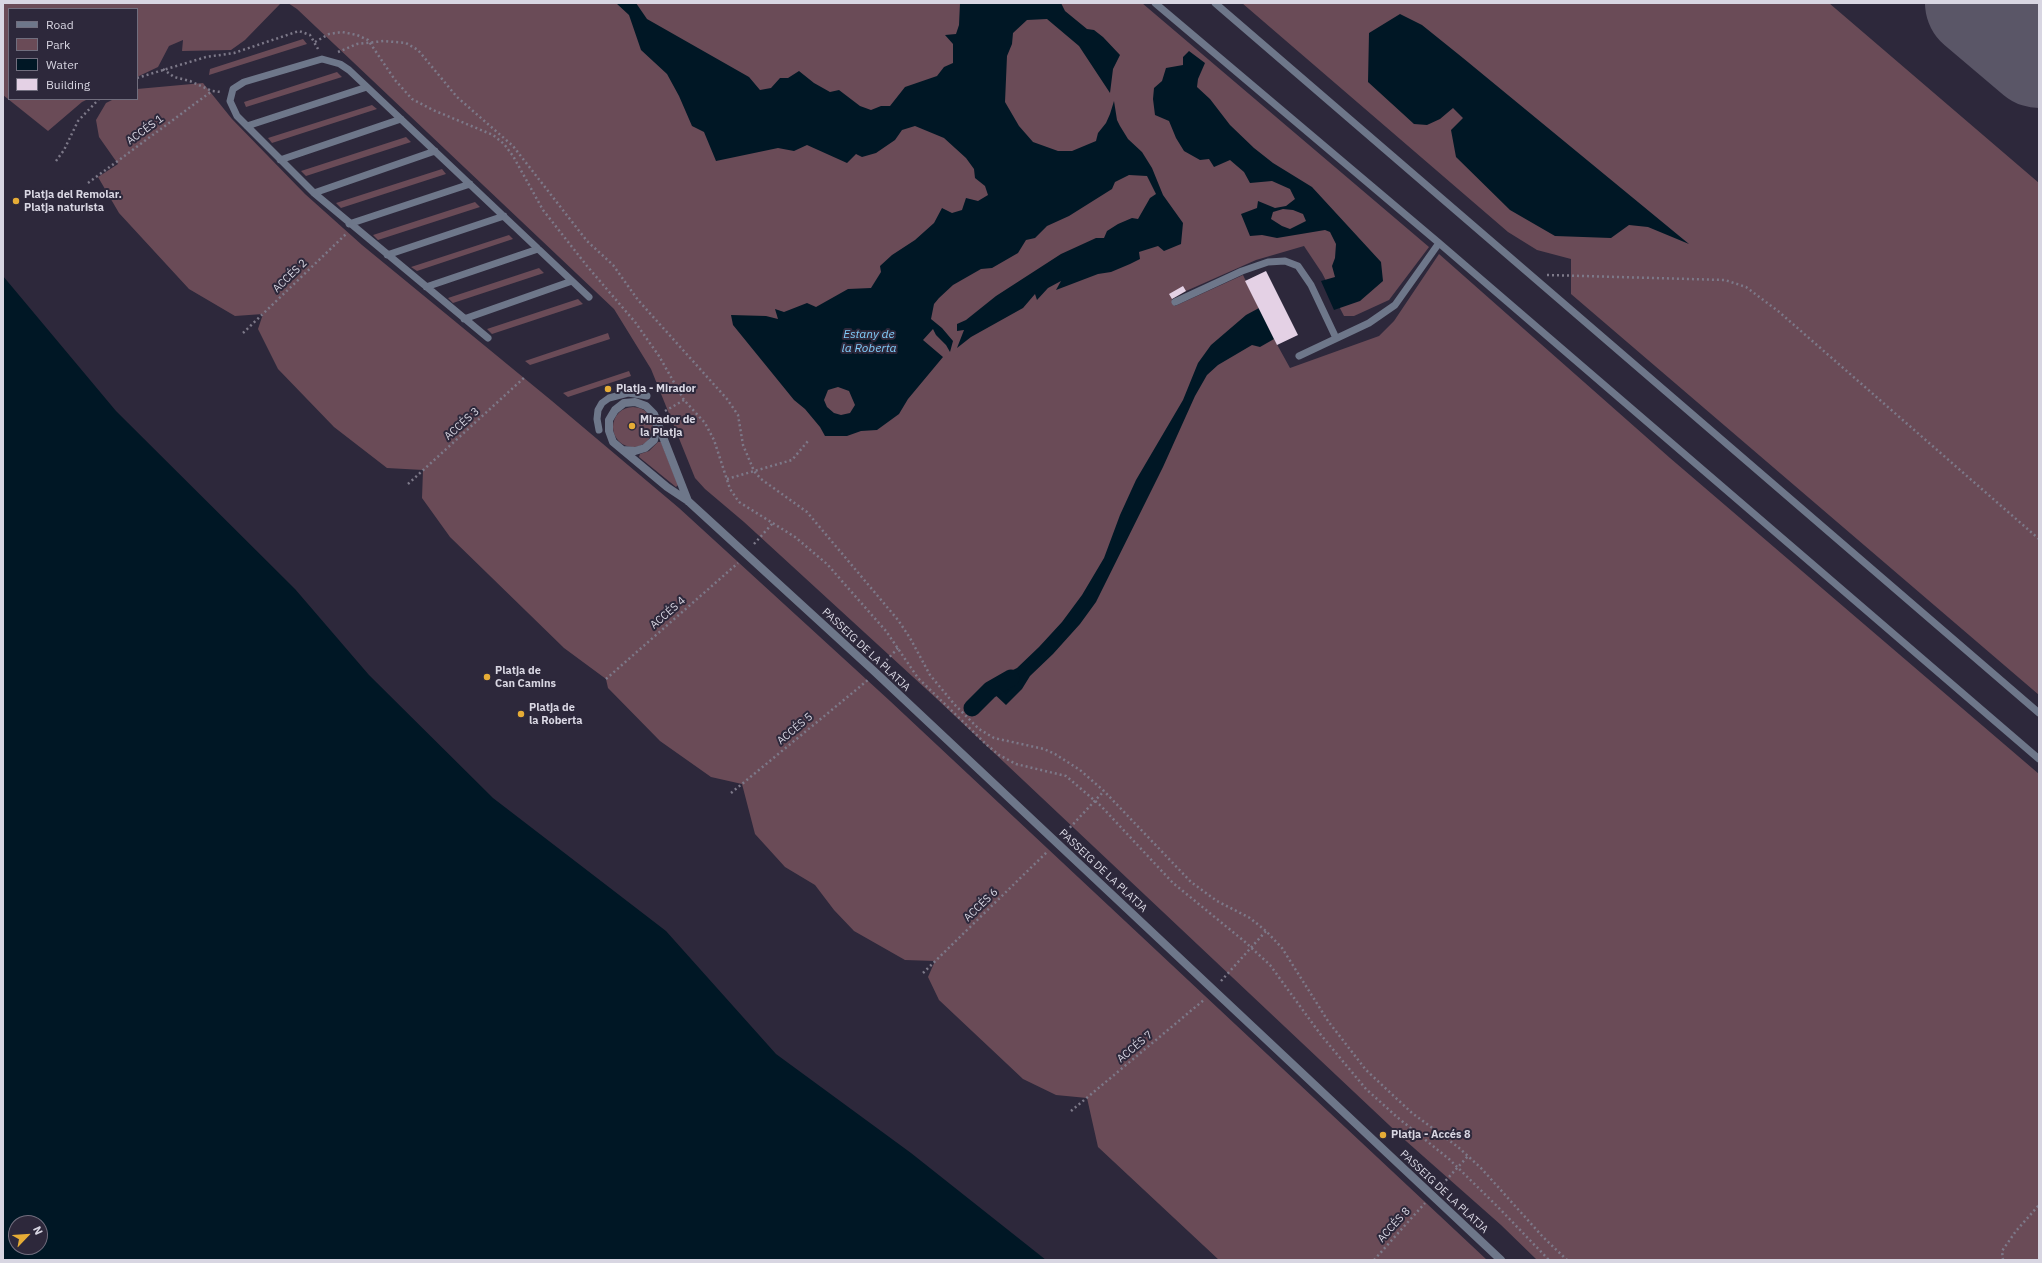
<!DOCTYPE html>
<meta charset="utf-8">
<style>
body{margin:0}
#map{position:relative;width:2042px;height:1263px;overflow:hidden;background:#2d283b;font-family:"IBM Plex Sans",sans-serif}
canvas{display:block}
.frame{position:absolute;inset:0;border:4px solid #d8d6e2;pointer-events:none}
.legend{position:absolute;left:8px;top:8px;width:130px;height:92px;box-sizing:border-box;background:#2d283b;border:1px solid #716e7e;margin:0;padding:5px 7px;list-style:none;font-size:12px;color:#d8d6e2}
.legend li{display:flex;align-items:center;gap:8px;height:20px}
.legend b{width:20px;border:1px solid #716e7e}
.north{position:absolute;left:8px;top:1215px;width:40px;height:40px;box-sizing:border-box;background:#2d283b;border:1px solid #716e7e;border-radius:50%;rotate:65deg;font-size:11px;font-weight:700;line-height:16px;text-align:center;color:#d8d6e2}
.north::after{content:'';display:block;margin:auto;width:14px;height:18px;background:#e6ac36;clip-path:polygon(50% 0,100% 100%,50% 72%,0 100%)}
</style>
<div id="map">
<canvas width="2042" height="1263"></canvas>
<div class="frame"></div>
<ul class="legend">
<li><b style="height:5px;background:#6e778a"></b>Road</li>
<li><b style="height:11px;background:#6a4b57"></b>Park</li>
<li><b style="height:11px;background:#001725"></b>Water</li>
<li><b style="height:11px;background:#e4d1e5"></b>Building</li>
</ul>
<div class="north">N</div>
</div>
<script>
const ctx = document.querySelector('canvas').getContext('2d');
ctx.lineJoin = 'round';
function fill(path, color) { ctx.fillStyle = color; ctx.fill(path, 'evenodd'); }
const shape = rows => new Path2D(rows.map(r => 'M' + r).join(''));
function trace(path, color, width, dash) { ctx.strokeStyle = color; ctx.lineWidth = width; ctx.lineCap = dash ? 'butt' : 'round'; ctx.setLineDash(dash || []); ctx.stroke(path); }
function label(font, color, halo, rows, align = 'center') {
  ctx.font = font + ' "IBM Plex Sans",sans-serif'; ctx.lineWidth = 4; ctx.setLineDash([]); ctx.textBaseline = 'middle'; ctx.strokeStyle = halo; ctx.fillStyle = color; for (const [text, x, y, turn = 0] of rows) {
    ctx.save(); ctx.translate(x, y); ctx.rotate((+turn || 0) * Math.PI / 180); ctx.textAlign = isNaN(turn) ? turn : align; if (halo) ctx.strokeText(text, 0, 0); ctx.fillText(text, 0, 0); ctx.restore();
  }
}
fill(shape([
 [3,3,281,3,245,40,231,50,182,51,183,40,169,46,158,67,137,77,137,9,9,9,9,99,88,99,82,102,48,131,3,95],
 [288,3,1142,3,1429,247,1389,300,1354,316,1344,316,1322,273,1304,246,1256,260,1186,291,1172,299,1175,306,1243,275,1259,308,1255,328,1274,339,1290,368,1379,336,1394,321,1439,254,1670,458,2039,774,2039,1260,1537,1260,1501,1225,1406,1141,937,699,744,522,705,489,695,478,651,369,614,309,297,9],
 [1242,3,1829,3,2039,183,2039,695,1571,294,1571,259,1537,250,1508,232],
 [303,39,307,44,209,75,210,69],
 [337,72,342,77,246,107,244,102],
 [203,83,232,119,305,194,362,245,552,401,679,508,890,701,1487,1260,1219,1260,1098,1147,1087,1098,1056,1095,1023,1079,939,1000,928,977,935,961,905,960,854,931,834,910,815,885,785,867,755,834,742,784,711,777,660,741,608,688,606,679,564,648,450,537,422,498,423,470,387,468,334,427,278,369,258,329,263,314,235,316,189,289,119,213,98,177,118,164,99,137,96,120,106,103,114,99,137,99,137,89],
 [372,105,377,109,272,143,268,138],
 [406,137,411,142,306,176,301,171],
 [442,169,446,174,341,208,336,203],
 [475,202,480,207,378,240,373,235],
 [509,235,513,239,417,271,411,267],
 [539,268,544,273,453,303,448,298],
 [578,299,583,304,492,334,487,329],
 [608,333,610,339,530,365,525,361],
 [629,371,631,376,568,397,563,393],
 '613 427a20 20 0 1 1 40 0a20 20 0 1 1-40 0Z',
 [658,442,661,442,678,485,676,487,639,457,640,454,649,451]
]), '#6a4b57');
fill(shape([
 [616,3,636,3,647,19,749,77,760,90,771,88,780,78,788,78,799,71,814,83,830,92,839,90,860,106,871,110,881,106,890,106,905,87,937,76,944,67,953,63,953,44,945,35,956,34,959,25,960,3,1061,3,1065,11,1087,29,1094,30,1103,37,1120,55,1113,69,1110,93,1079,46,1047,19,1027,20,1013,33,1012,44,1007,56,1005,102,1019,126,1033,142,1058,151,1072,151,1096,141,1098,133,1106,123,1110,114,1114,101,1117,120,1120,126,1128,139,1142,152,1152,168,1163,195,1183,223,1181,244,1164,251,1158,246,1139,252,1140,259,1130,264,1111,272,1098,274,1056,290,1061,281,1048,288,1037,300,1035,294,1023,308,971,337,957,348,964,330,957,331,957,324,966,320,996,296,1061,254,1096,238,1104,238,1107,231,1118,224,1132,218,1138,219,1150,198,1156,194,1147,176,1129,175,1115,182,1112,189,1069,216,1047,226,1035,238,1026,240,1018,253,992,268,981,269,953,285,939,298,934,304,931,319,942,328,953,341,950,352,946,345,936,335,933,329,923,340,943,357,908,399,899,414,877,430,861,431,847,436,825,436,820,427,805,409,794,400,733,325,731,315,766,316,778,319,775,309,784,312,807,303,816,307,848,289,871,288,881,272,880,266,892,255,915,240,934,223,942,208,952,213,962,210,966,198,978,201,988,195,985,186,975,178,974,169,966,158,944,138,915,126,902,130,895,140,876,153,862,157,856,154,847,163,807,145,794,151,778,148,716,161,704,132,692,126,679,96,667,74,641,50,629,15],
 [838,387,849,391,855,405,850,413,841,415,834,413,827,407,824,400,828,390],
 [1400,14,1422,25,1463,58,1689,244,1648,227,1629,225,1611,238,1555,236,1510,210,1456,157,1451,130,1463,118,1453,108,1440,119,1427,125,1414,124,1368,82,1369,33],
 [1189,51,1205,63,1198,79,1197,87,1210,99,1230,125,1254,148,1273,163,1312,187,1381,262,1383,281,1360,301,1334,310,1321,281,1335,277,1332,266,1335,258,1336,244,1330,232,1325,230,1277,238,1262,235,1250,236,1241,214,1257,208,1258,201,1275,208,1286,206,1295,199,1290,189,1272,181,1250,183,1244,172,1230,160,1214,167,1209,159,1200,160,1184,151,1176,138,1169,121,1155,115,1153,99,1154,88,1162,81,1166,68,1183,65,1183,57],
 [1283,209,1293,210,1303,214,1306,221,1290,229,1282,226,1271,219,1273,212],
 [3,276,116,411,295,589,369,675,493,798,666,931,776,1054,911,1153,1046,1260,3,1260],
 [16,1223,40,1223,40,1247,16,1247],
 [1259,308,1274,339,1260,347,1252,345,1218,365,1207,375,1195,396,1163,467,1096,602,1080,624,1053,654,1030,676,1022,689,1006,705,990,690,1001,676,1017,668,1039,647,1062,622,1082,595,1104,558,1120,515,1136,480,1183,400,1198,363,1211,345,1246,315]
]), '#001725');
trace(shape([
 [972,708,990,690,1011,678]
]), '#001725', 17);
trace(shape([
 [1981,3,1984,6]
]), '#5a5667', 44);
trace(shape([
 [1980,3,2039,53]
]), '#5a5667', 110);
fill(shape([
 [1266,271,1298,335,1277,345,1245,281],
 [1183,286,1186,291,1172,299,1169,294]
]), '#e4d1e5');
trace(shape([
 [315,42,329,34,342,32,357,35,368,40,395,80,412,99,433,110,493,135,504,144,513,156,543,210,587,266,635,322,659,356,684,400,705,423,714,440,730,489,739,502,795,537,827,564,886,631,918,678,987,745,999,755,1016,764,1066,776,1101,806,1173,883,1244,941,1270,965,1321,1035,1366,1089,1397,1117,1449,1159,1497,1206,1549,1260],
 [338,52,357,44,384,41,406,43,418,50,457,97,513,146,587,241,613,265,638,300,727,399,738,415,743,445,754,471,761,479,807,512,898,620,910,638,930,675,955,705,979,729,994,738,1044,749,1055,754,1080,770,1104,791,1191,882,1217,901,1250,918,1266,931,1282,948,1328,1021,1366,1070,1412,1113,1458,1147,1481,1168,1543,1237,1567,1260],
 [163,69,174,77,190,81,212,91,221,92],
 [137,78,206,57,234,53,299,31,310,35,318,49],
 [56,161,64,150,78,121,99,99],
 [88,183,212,91],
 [1547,275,1725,280,1746,287,1778,311,2039,539],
 [243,333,346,234],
 [665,411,684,400],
 [727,479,792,460,808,441],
 [408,484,526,376],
 [754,544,772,524],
 [883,664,898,648],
 [606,679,738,563],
 [731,793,868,680],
 [1063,835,1104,791],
 [923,973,1048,851],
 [1221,981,1266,931],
 [1071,1111,1205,999],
 [1439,1188,1468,1156],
 [1374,1260,1425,1203],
 [2003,1260,2002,1251,2016,1231,2039,1205]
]), '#7d7989', 2.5, [2, 3]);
trace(shape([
 [1155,3,1439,243,2039,759],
 [1215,3,2039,713],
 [247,126,367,87],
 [280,160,401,119],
 [314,193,435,151],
 [349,224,470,184],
 [387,255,504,216],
 [426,287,538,249],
 [1175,302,1242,271,1268,262,1285,261,1298,266,1311,285,1336,338],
 [464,319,572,281],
 [488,338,314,193,237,116,230,101,233,89,244,82,322,59,340,64,349,70,589,297],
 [1299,356,1369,323,1395,305,1439,243],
 [599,430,597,419,598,410,602,403,609,398,628,393,647,396]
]), '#6e778a', 7);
trace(shape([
 [623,450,635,451,645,448,654,440,657,425],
 [688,501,654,414,646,406,635,402,624,403,615,410,609,420,609,431,613,442,667,487,688,501,875,672,1501,1260]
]), '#6e778a', 8);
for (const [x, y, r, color] of [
 [16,201,4,"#e6ac36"],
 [608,389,4,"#e6ac36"],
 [632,426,4,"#e6ac36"],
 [487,677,4,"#e6ac36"],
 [521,714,4,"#e6ac36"],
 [1383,1135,4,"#e6ac36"]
]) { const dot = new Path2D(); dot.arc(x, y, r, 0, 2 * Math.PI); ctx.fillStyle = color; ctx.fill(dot); trace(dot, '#2d283b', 1.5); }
label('11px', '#d8d6e2', '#2d283b', [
 ["ACCÉS 1",145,130,-36],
 ["ACCÉS 2",290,276,-44],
 ["ACCÉS 3",462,424,-42],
 ["ACCÉS 4",668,613,-41],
 ["PASSEIG DE LA PLATJA",866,650,43],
 ["ACCÉS 5",795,729,-40],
 ["PASSEIG DE LA PLATJA",1103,871,43],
 ["ACCÉS 6",981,905,-44],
 ["ACCÉS 7",1135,1047,-40],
 ["PASSEIG DE LA PLATJA",1444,1192,43],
 ["ACCÉS 8",1394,1225,-48]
]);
label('bold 11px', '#d8d6e2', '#2d283b', [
 ["Platja del Remolar.",24,195],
 ["Platja naturista",24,208],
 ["Platja - Mirador",616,389],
 ["Mirador de",640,420],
 ["la Platja",640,433],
 ["Platja de",495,671],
 ["Can Camins",495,684],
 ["Platja de",529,708],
 ["la Roberta",529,721],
 ["Platja - Accés 8",1391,1135]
], 'left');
label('italic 12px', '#80cbf9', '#2d283b', [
 ["Estany de",869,335],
 ["la Roberta",869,349]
]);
</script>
